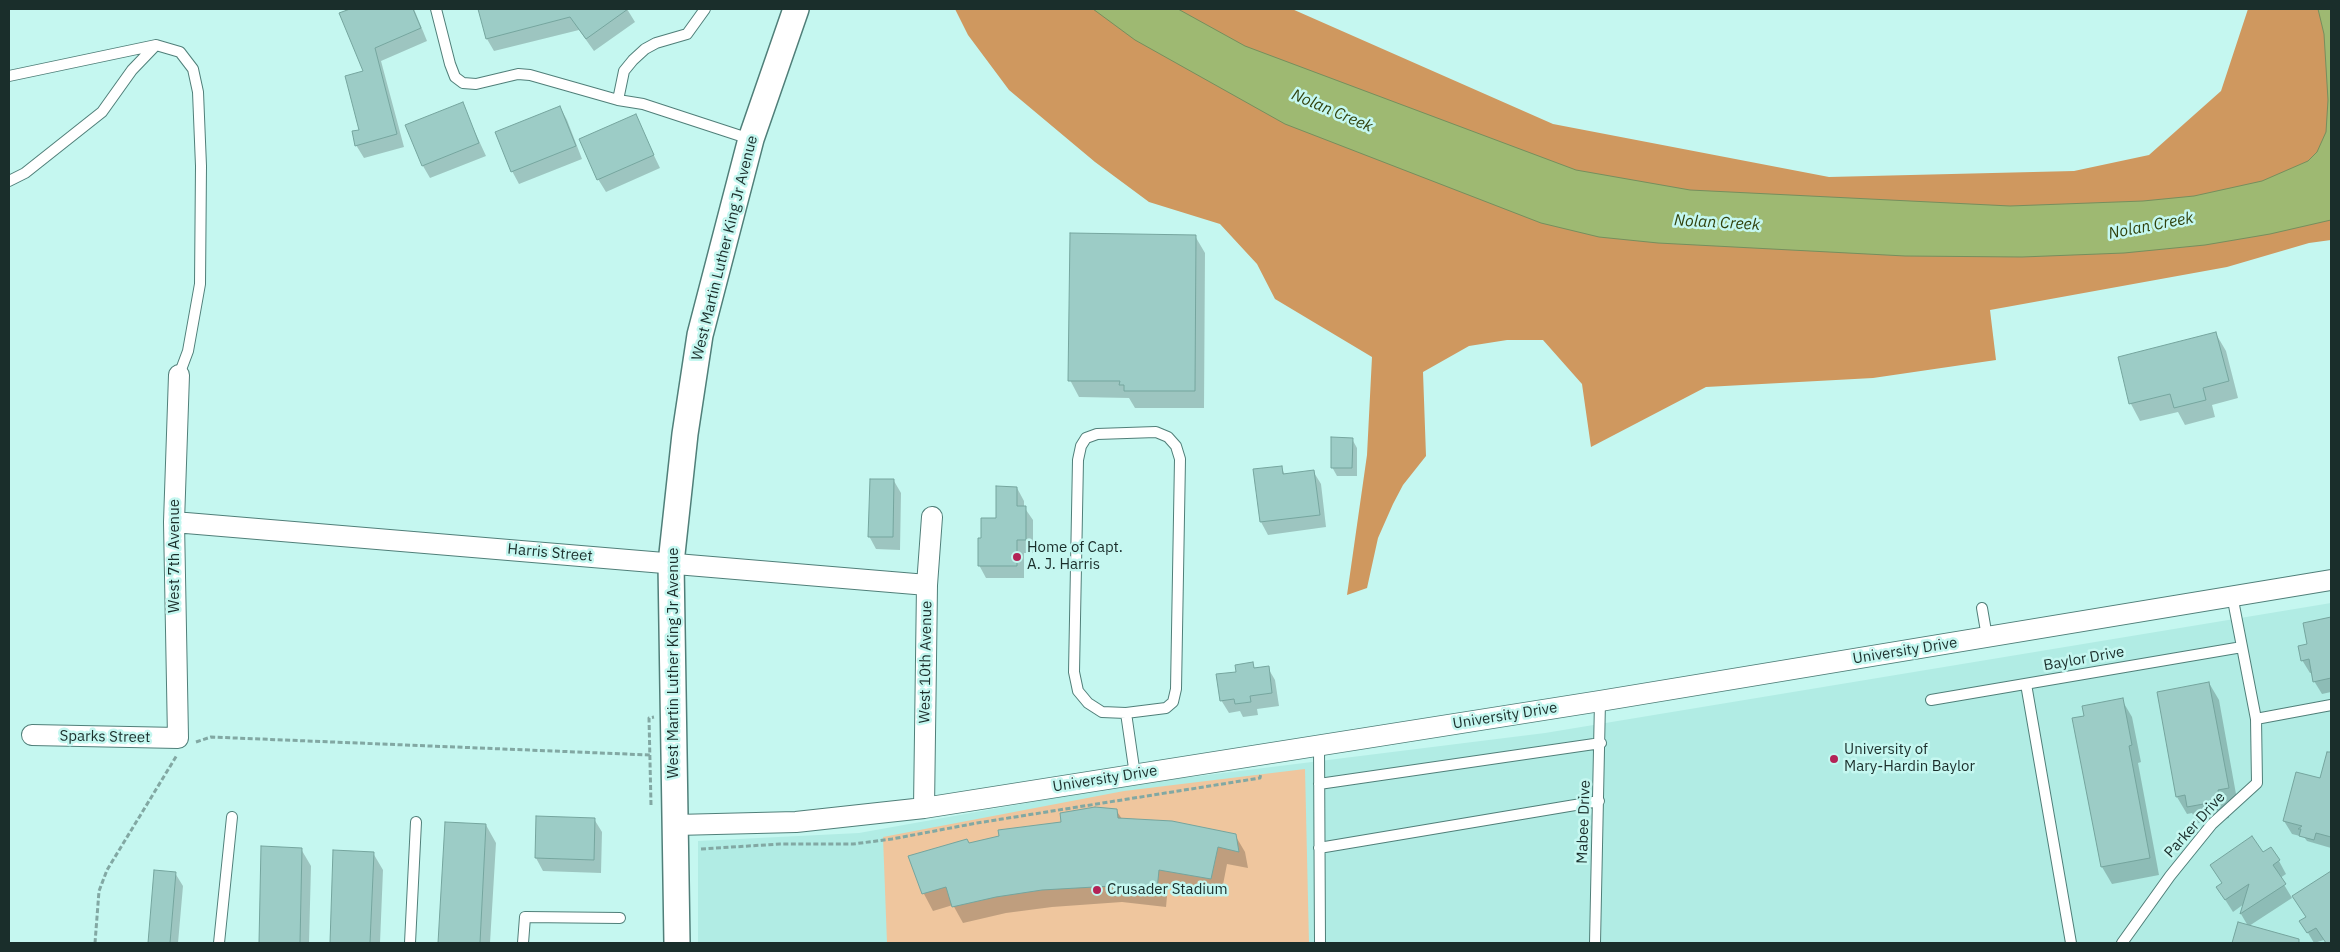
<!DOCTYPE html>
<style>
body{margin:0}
#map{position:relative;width:2340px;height:952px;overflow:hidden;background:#c5f7f0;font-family:"IBM Plex Sans",sans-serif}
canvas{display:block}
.frame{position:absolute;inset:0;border:10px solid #1a2e2b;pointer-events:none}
</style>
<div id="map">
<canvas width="2340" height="952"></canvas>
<div class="frame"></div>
</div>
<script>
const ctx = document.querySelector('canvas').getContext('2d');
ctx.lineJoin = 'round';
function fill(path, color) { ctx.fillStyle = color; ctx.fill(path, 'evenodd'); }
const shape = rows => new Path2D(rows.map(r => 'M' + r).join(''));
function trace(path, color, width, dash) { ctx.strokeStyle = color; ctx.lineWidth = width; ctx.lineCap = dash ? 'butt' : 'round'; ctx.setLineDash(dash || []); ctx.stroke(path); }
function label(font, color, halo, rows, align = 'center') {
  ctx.font = font + ' "IBM Plex Sans",sans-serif'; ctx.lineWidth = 5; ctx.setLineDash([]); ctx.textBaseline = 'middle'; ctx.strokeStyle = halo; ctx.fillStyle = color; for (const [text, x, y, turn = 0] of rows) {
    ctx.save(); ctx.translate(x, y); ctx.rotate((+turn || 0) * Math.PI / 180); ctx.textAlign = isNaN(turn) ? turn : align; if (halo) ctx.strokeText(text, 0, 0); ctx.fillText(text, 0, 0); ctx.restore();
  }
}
fill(shape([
 [2331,603,2331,943,698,943,698,841,859,833,1127,785,1545,733]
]), '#b1ece4');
fill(shape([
 [1305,769,1309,943,887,943,883,837,1124,791]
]), '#efc69e');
fill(shape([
 [955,9,1292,9,1553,124,1829,177,2074,171,2149,155,2221,91,2248,9,2331,9,2331,240,2309,243,2227,267,1990,310,1996,360,1873,378,1706,387,1591,447,1582,384,1543,340,1507,340,1469,346,1423,372,1426,456,1403,485,1393,504,1378,538,1367,588,1347,595,1367,455,1372,357,1275,299,1257,264,1220,224,1149,202,1095,162,1009,90,968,35]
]), '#cf985f');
const water = shape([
 [1093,9,1178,9,1245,46,1576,170,1690,190,2010,206,2143,201,2194,196,2262,181,2308,161,2317,152,2326,132,2328,100,2324,34,2318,9,2331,9,2331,220,2270,234,2205,245,2124,253,2022,257,1905,256,1658,243,1599,237,1541,223,1285,124,1135,40,1093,9]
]);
fill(water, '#9eb972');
trace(water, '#768f5d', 1);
fill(shape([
 [353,9,414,9,427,41,381,61,404,147,364,158,356,145,360,131,365,72,341,14],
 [479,9,627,9,635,22,594,51,579,30,494,51,487,39],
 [462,104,486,156,430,178,423,166],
 [560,107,567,120,582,159,519,184,512,171],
 [635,116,660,168,606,192,598,179],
 [1195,236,1205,253,1204,408,1135,408,1129,398,1079,397,1070,380],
 [2216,334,2226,351,2238,398,2212,405,2215,417,2185,425,2178,412,2140,421,2131,404,2119,358],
 [1352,439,1357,448,1357,476,1337,476,1332,467],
 [1281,467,1285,475,1313,471,1321,484,1326,527,1268,535,1261,522,1254,470],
 [894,481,901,493,900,550,876,549,869,536],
 [1017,488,1024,501,1024,507,1033,520,1033,553,1024,553,1024,578,986,578,979,565,982,539],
 [2331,619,2331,692,2322,694,2314,681,2313,673,2310,673,2302,660,2309,645,2304,624],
 [1252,664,1255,669,1268,668,1275,680,1279,706,1257,709,1258,715,1243,717,1240,711,1229,713,1221,700,1238,673],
 [2209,683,2219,700,2238,805,2227,807,2229,818,2198,823,2192,813,2187,814,2177,797,2158,693],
 [2122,700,2132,717,2141,762,2138,763,2159,875,2112,884,2102,867,2085,717],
 [2322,773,2331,776,2331,848,2307,841,2304,837,2292,834,2284,821,2320,780],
 [1116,810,1122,819,1235,835,1245,852,1248,868,1227,864,1221,895,1168,886,1166,907,1122,902,1052,907,1006,913,963,923,953,905,933,911,924,894,910,857],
 [594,819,602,832,601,873,543,871,536,858],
 [446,823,486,825,496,843,490,943,439,943],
 [263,848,301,849,311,866,309,943,261,943],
 [335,851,373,853,383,870,380,943,331,943],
 [2262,854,2279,861,2286,874,2280,878,2292,898,2249,926,2285,936,2289,943,2233,943,2239,924,2248,926,2241,914,2244,904,2233,912,2217,887],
 [155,872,175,873,183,886,178,943,149,943],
 [2331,873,2331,943,2326,943,2324,940,2314,943,2301,921,2307,918,2294,896]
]), '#0003');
const building = shape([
 [350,9,413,9,421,28,375,48,397,134,355,146,352,131,359,130,345,76,363,71,339,13,350,9],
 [478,9,628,9,586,39,570,17,486,39,478,9],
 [463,102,479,143,422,166,405,125,463,102],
 [560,106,576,146,511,172,495,132,560,106],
 [636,114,654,155,597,180,579,139,636,114],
 [1070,233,1196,235,1195,391,1124,391,1124,385,1119,385,1120,381,1068,381,1070,233],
 [2216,332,2229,381,2203,388,2206,400,2174,408,2170,394,2129,404,2118,357,2216,332],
 [1331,437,1353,438,1352,468,1331,468,1331,437],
 [1282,466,1283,474,1314,470,1320,515,1260,522,1253,469,1282,466],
 [870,479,894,479,893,537,868,537,870,479],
 [996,486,1017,487,1017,506,1026,506,1026,540,1017,540,1017,566,978,566,978,538,981,538,981,518,996,518,996,486],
 [2331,617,2331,678,2313,682,2309,659,2301,661,2298,646,2307,644,2303,623,2331,617],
 [1253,662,1254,668,1269,666,1272,693,1250,696,1251,702,1235,704,1234,699,1220,701,1216,674,1236,672,1235,665,1253,662],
 [2209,682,2229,788,2218,790,2220,801,2187,807,2185,795,2176,797,2157,692,2209,682],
 [2123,698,2132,745,2129,746,2150,858,2101,867,2072,718,2084,716,2082,706,2123,698],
 [2327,752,2331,752,2331,837,2316,833,2314,840,2299,836,2301,829,2298,829,2302,826,2283,821,2296,772,2320,778,2327,752],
 [1095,807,1117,809,1118,818,1172,821,1236,834,1239,852,1218,847,1211,879,1159,870,1157,890,1112,886,1042,890,996,897,952,907,946,887,922,894,908,856,967,839,969,843,999,836,998,830,1061,822,1060,813,1095,807],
 [536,816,595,818,594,860,535,858,536,816],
 [445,822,486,824,480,943,438,943,445,822],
 [2252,836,2263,852,2271,847,2280,860,2273,865,2286,884,2240,914,2249,884,2225,900,2216,887,2222,883,2210,865,2252,836],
 [261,846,302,848,300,943,259,943,261,846],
 [333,850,374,852,370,943,330,943,333,850],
 [154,870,176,872,170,943,148,943,154,870],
 [2331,871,2331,943,2326,943,2316,928,2307,933,2299,921,2306,917,2292,896,2331,871],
 [2238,922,2299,939,2299,943,2232,943,2238,922]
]);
fill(building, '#9cccc6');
trace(building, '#75a59e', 1);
const service = shape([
 [436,9,450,64,455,77,463,83,476,84,518,74,530,75,618,100,643,104,750,139],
 [9,76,156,45,180,52,193,69,198,92,201,166,200,284,188,351,179,375],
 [618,100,624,71,633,60,645,49,656,43,687,34,705,9],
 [9,181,25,173,102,112,132,70,156,45],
 [1982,608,1987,637],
 [2026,684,2071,943],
 [1931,700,2242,647],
 [1126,713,1102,712,1088,703,1078,691,1074,672,1078,460,1081,446,1086,438,1097,434,1156,432,1168,437,1176,446,1180,459,1176,689,1173,702,1166,708,1126,713,1135,775],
 [2256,719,2331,705],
 [1319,746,1320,943],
 [1319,784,1601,743],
 [1319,848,1599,801],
 [219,943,232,817],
 [410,943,416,822],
 [523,943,525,917,620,918],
 [1595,943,1600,701],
 [2122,943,2170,876,2212,824,2257,783,2256,719,2232,595]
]);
const minor = shape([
 [174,522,927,585],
 [32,735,178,738,174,522,179,375],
 [924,808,927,585,932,517],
 [676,825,796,822,924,808,1600,701,2331,580]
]);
const tertiary = shape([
 [677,943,671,563,685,434,700,335,751,139,796,9]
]);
trace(service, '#507f79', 12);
trace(minor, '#507f79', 22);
trace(tertiary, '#507f79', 28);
trace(shape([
 [196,742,211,737,650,755],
 [651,805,649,718,654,717],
 [701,849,780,844,853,844,892,839,977,823,1260,778,1261,773],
 [95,943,99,891,107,870,177,755]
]), '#82a8a3', 3, [5, 2.5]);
trace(service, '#fff', 10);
trace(minor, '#fff', 20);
trace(tertiary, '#fff', 25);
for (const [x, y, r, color] of [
 [1017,557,5,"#b32356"],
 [1834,759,5,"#b32356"],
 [1097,890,5,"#b32356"]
]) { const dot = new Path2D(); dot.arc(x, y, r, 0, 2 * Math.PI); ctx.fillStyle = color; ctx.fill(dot); trace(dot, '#c5f7f0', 2); }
label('15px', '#1a2e2b', '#c5f7f0', [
 ["West Martin Luther King Jr Avenue",725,248,-76],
 ["Harris Street",550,553,5],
 ["West 7th Avenue",175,556,-90],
 ["University Drive",1905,651,-9],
 ["Baylor Drive",2084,659,-10],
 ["West 10th Avenue",926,662,-89],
 ["West Martin Luther King Jr Avenue",674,663,-90],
 ["University Drive",1505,716,-9],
 ["Sparks Street",105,737,1],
 ["University Drive",1105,779,-9],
 ["Mabee Drive",1584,822,-88],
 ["Parker Drive",2195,825,-48]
]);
label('15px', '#1a2e2b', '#c5f7f0', [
 ["Home of Capt.",1027,548],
 ["A. J. Harris",1027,565],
 ["University of",1844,750],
 ["Mary-Hardin Baylor",1844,767],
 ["Crusader Stadium",1107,890]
], 'left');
label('italic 16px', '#31420e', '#c5f7f0', [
 ["Nolan Creek",1332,111,23],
 ["Nolan Creek",1717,223,3],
 ["Nolan Creek",2151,226,-11]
]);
</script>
